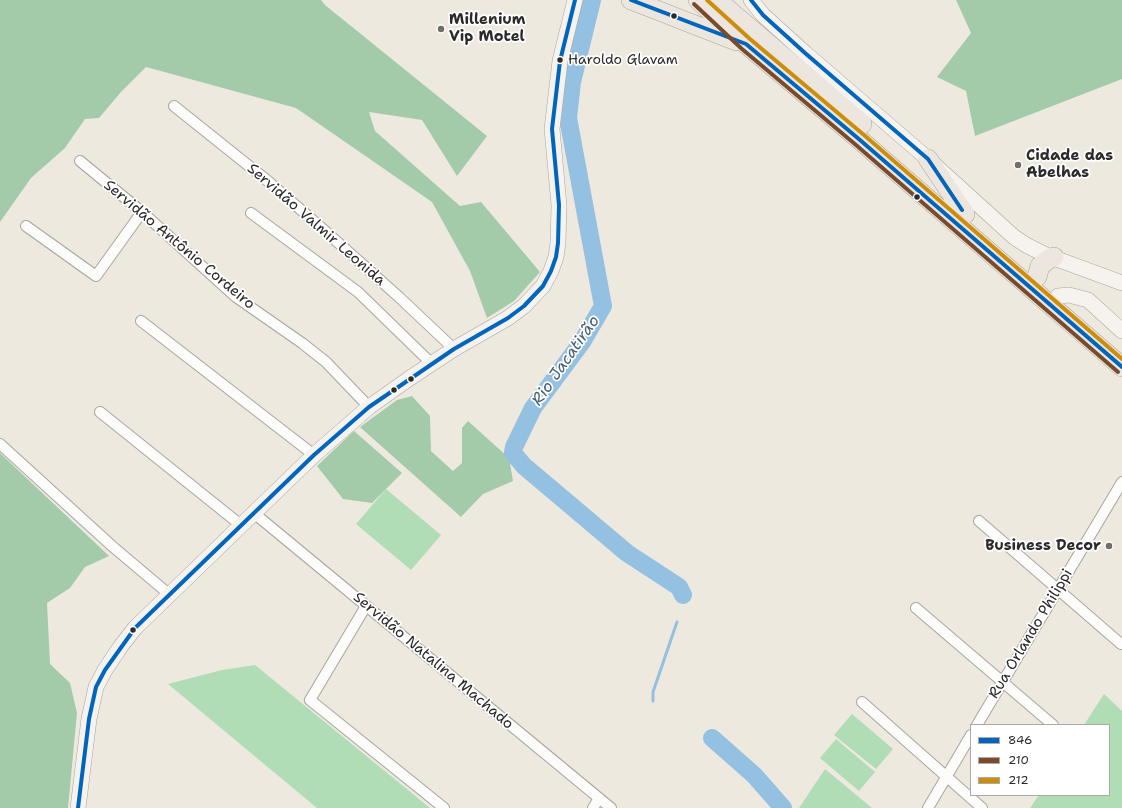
<!DOCTYPE html>
<meta charset="utf-8">
<style>
body{margin:0}
#map{position:relative;width:1122px;height:808px;overflow:hidden;background:#eee9df;font-family:"Shantell Sans",sans-serif}
canvas{display:block}
.legend{position:absolute;left:970px;top:724px;width:140px;height:72px;box-sizing:border-box;background:#fff;border:1px solid #aaa;margin:0;padding:5px 7px;list-style:none;font-size:12px;color:#2b2b2b}
.legend li{display:flex;align-items:center;gap:8px;height:20px}
.legend b{width:20px;border:1px solid #aaa}
</style>
<div id="map">
<canvas width="1122" height="808"></canvas>
<ul class="legend">
<li><b style="height:5px;background:#0065bd"></b>846</li>
<li><b style="height:5px;background:#7a4b2a"></b>210</li>
<li><b style="height:5px;background:#ce8d09"></b>212</li>
</ul>
</div>
<script>
const ctx = document.querySelector('canvas').getContext('2d');
ctx.lineJoin = 'round';
function fill(path, color) { ctx.fillStyle = color; ctx.fill(path, 'evenodd'); }
const shape = rows => new Path2D(rows.map(r => 'M' + r).join(''));
function trace(path, color, width, dash) { ctx.strokeStyle = color; ctx.lineWidth = width; ctx.lineCap = dash ? 'butt' : 'round'; ctx.setLineDash(dash || []); ctx.stroke(path); }
function label(font, color, halo, rows, align = 'center') {
  ctx.font = font + ' "Shantell Sans",sans-serif'; ctx.lineWidth = 3.5; ctx.setLineDash([]); ctx.textBaseline = 'middle'; ctx.strokeStyle = halo; ctx.fillStyle = color; for (const [text, x, y, turn = 0] of rows) {
    ctx.save(); ctx.translate(x, y); ctx.rotate((+turn || 0) * Math.PI / 180); ctx.textAlign = isNaN(turn) ? turn : align; if (halo) ctx.strokeText(text, 0, 0); ctx.fillText(text, 0, 0); ctx.restore();
  }
}
fill(shape([
 [386,489,441,535,411,570,356,524],
 [255,665,430,808,317,808,168,684,222,670],
 [1104,694,1122,711,1122,808,1030,808,1039,795,1109,795,1109,725,1084,725],
 [852,714,893,749,876,769,834,735],
 [836,739,875,772,859,791,820,758],
 [825,769,872,808,799,808]
]), '#b0dcb6');
fill(shape([
 [0,0,321,0,325,5,487,136,457,176,422,120,369,112,375,131,460,206,481,202,540,272,514,301,487,318,470,271,432,202,296,108,146,67,121,92,99,118,85,119,65,148,31,178,0,222],
 [956,0,1122,0,1122,79,975,136,966,91,937,77,971,33],
 [412,396,430,416,431,451,453,471,462,463,462,428,468,421,509,458,513,481,483,494,461,517,360,427,397,400],
 [354,431,402,473,372,503,343,499,317,466],
 [0,453,109,556,85,567,70,588,47,603,50,664,70,683,77,713,68,808,0,808]
]), '#a3cbaa');
trace(shape([
 [653,701,653,692,677,622]
]), '#94c0e1', 3);
trace(shape([
 [592,0,572,82,568,118,603,306,582,342,533,408,514,447,513,453,524,466,627,553,679,587,683,595],
 [712,738,754,775,783,808]
]), '#94c0e1', 18);
const street = shape([
 [174,106,269,182,324,230,400,298,454,349],
 [80,161,142,212,236,297,302,343,326,362,369,407],
 [251,213,358,292,432,364],
 [26,226,96,276,142,212],
 [141,321,314,455],
 [100,412,242,526],
 [0,444,112,546,170,595],
 [255,514,611,808],
 [979,521,1121,644],
 [366,606,310,700,444,808],
 [916,608,1053,725],
 [862,702,982,808],
 [977,725,1122,482],
 [593,808,599,798],
 [928,808,971,735]
]);
const secondary = shape([
 [751,0,763,15,805,53,928,159,1014,237,1026,245,1046,255,1122,283],
 [1058,296,1069,295,1088,300,1122,331],
 [78,808,89,719,96,687,105,670,121,646,135,628,314,455,369,407,410,378,454,349,508,318,524,306,543,286,551,271,556,257,558,243,559,205,552,129,560,61,575,0]
]);
const highway = shape([
 [631,0,736,41],
 [698,0,746,44,860,140,1122,367],
 [717,0,862,124],
 [928,159,965,214],
 [1037,277,1040,266,1049,259,1054,257]
]);
trace(street, '#a8a59f', 12);
trace(secondary, '#a8a59f', 16);
trace(highway, '#a8a59f', 20);
trace(street, '#fcfcfa', 10);
trace(secondary, '#f6f3ef', 15);
trace(highway, '#ede6de', 19);
trace(shape([
 [631,0,746,44,860,140,1122,367],
 [751,0,763,15,805,53,928,159,962,210],
 [78,808,89,719,96,687,105,670,135,628,314,455,369,407,454,349,508,318,524,306,543,286,551,271,556,257,558,243,559,205,552,129,560,61,575,0]
]), '#0065bd', 4);
trace(shape([
 [694,4,742,49,856,145,1118,372]
]), '#7a4b2a', 4);
trace(shape([
 [707,0,750,39,864,135,1122,359]
]), '#ce8d09', 4);
for (const [x, y, r, color] of [
 [674,16,3.5,"#2b2b2b"],
 [441,29,4,"#6f6e6a"],
 [560,60,3.5,"#2b2b2b"],
 [1018,165,4,"#6f6e6a"],
 [917,197,3.5,"#2b2b2b"],
 [411,379,3.5,"#2b2b2b"],
 [394,390,3.5,"#2b2b2b"],
 [1109,546,4,"#6f6e6a"],
 [133,630,3.5,"#2b2b2b"]
]) { const dot = new Path2D(); dot.arc(x, y, r, 0, 2 * Math.PI); ctx.fillStyle = color; ctx.fill(dot); trace(dot, '#fff', 1.5); }
label('14px', '#2b2b2b', '#fff', [
 ["Haroldo Glavam",568,60]
], 'left');
label('bold 15px', '#2b2b2b', '#fff', [
 ["Millenium",449,20],
 ["Vip Motel",449,37],
 ["Cidade das",1026,156],
 ["Abelhas",1026,173],
 ["Business Decor",1101,546,"right"]
], 'left');
label('15px', '#2b2b2b', '#fff', [
 ["Servidão Valmir Leonida",316,225,41],
 ["Servidão Antônio Cordeiro",179,245,40],
 ["Rua Orlando Philippi",1031,634,-59],
 ["Servidão Natalina Machado",433,661,40]
]);
label('italic 16px', '#466074', '#fff', [
 ["Rio Jacatirão",566,361,-55]
]);
</script>
